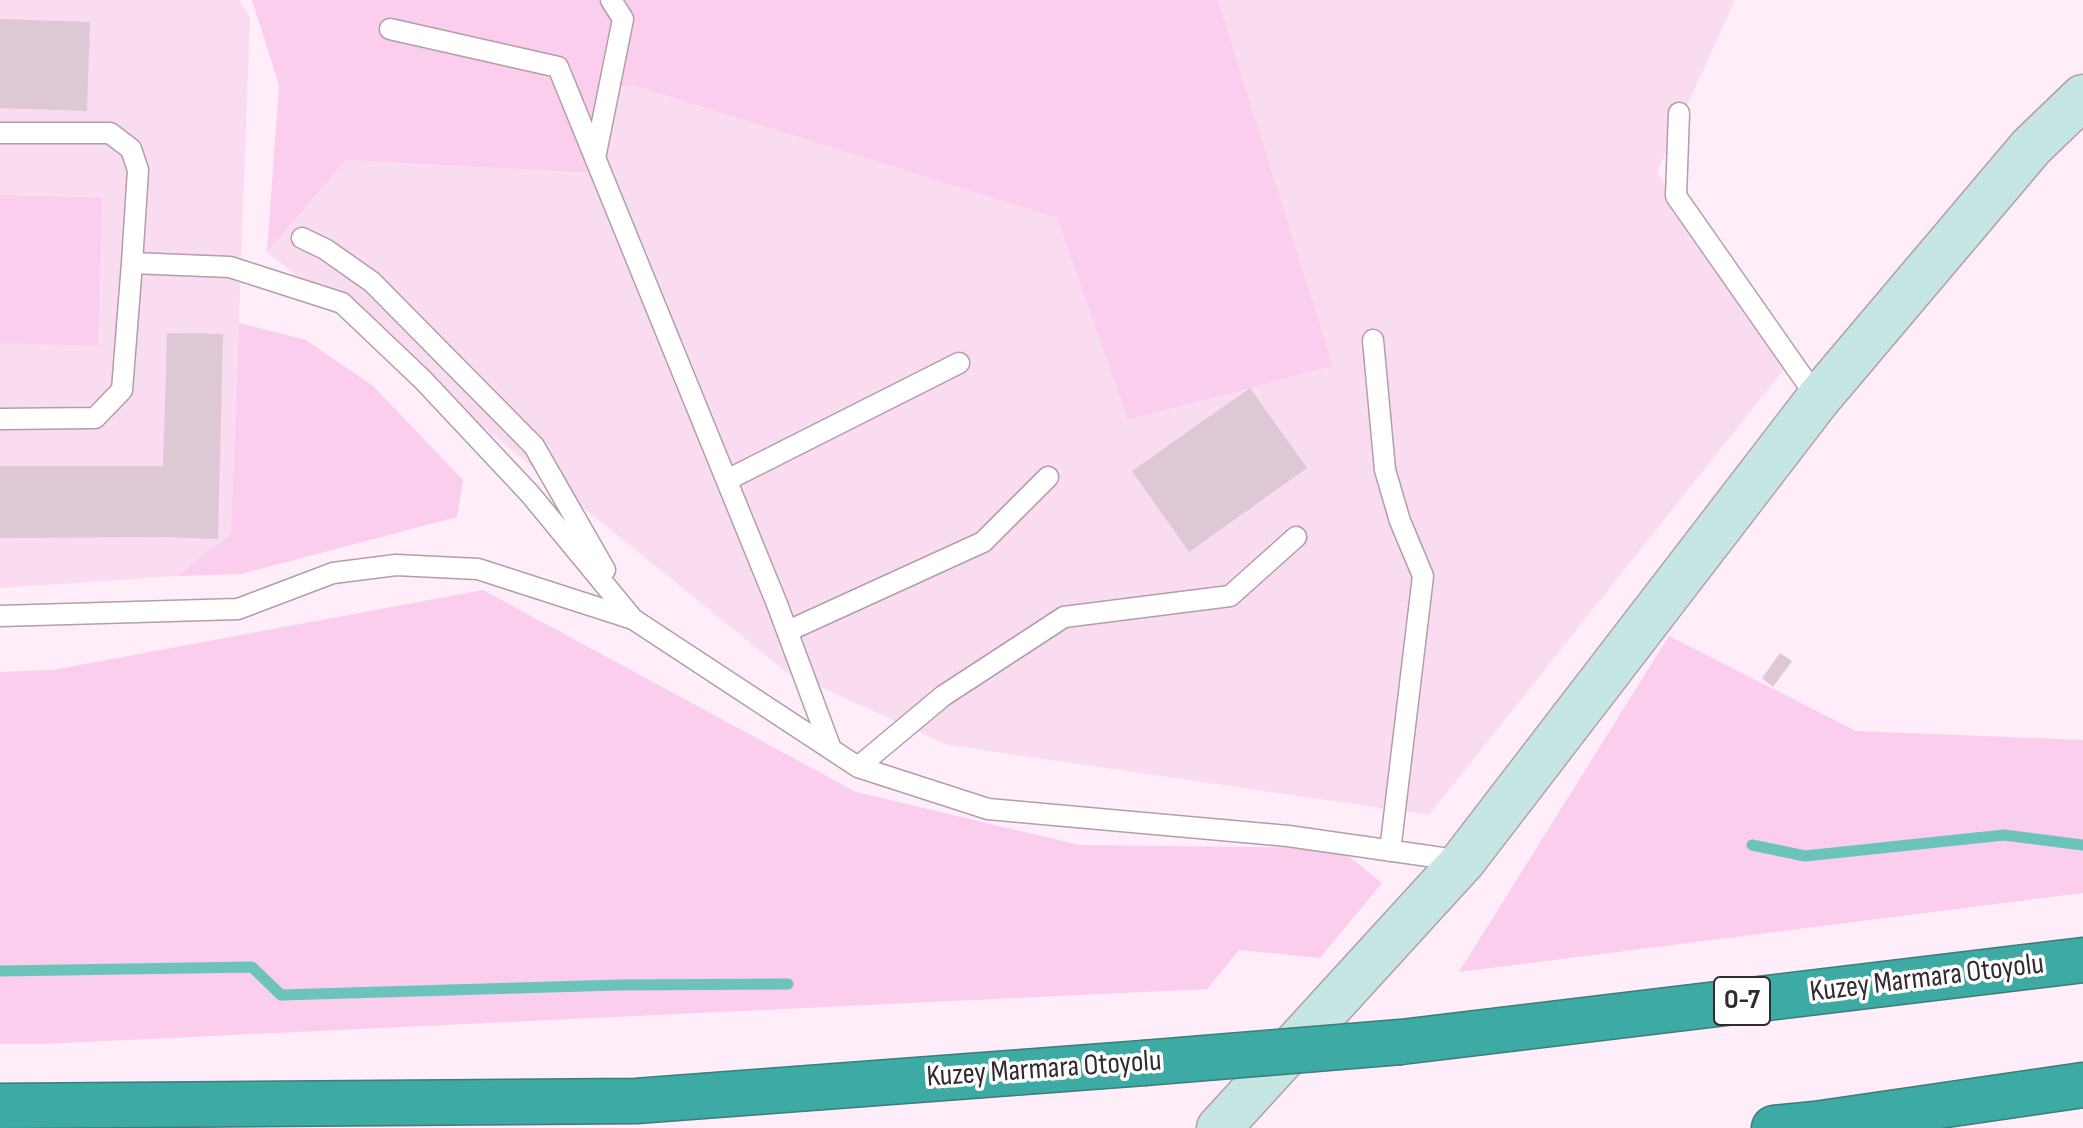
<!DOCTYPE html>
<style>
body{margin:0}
canvas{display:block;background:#ffedf9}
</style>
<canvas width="2083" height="1128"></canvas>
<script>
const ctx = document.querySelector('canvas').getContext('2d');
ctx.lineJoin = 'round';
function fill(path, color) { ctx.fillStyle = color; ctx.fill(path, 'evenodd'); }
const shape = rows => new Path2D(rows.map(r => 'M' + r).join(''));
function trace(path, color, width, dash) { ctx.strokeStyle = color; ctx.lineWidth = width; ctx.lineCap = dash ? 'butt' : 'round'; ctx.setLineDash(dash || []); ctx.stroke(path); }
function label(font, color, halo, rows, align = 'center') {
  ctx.font = font + ' "Sofia Sans Condensed",sans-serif'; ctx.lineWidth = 7; ctx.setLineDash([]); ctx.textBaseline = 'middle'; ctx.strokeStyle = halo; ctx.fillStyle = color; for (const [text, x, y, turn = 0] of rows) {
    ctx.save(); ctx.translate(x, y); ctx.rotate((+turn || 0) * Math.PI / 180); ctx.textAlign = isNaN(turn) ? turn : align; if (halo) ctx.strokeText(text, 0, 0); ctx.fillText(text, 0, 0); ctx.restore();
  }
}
fill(shape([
 [0,0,239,0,250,17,231,535,177,576,0,588],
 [1218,0,1735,0,1657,172,1785,368,1429,815,948,745,785,671,267,252,346,160,593,173,601,86,635,86,1057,218,1128,420,1333,366]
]), '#f9dcef');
fill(shape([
 [252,0,1218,0,1333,366,1128,420,1057,218,635,86,601,87,593,173,346,160,267,252,279,85],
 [0,195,102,198,98,346,0,343],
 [239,323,306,340,373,386,463,480,457,517,241,574,177,576,231,534],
 [483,590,856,792,1079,845,1338,848,1382,883,1320,958,1239,950,1207,989,42,1044,0,1044,0,672,53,670],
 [1669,636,1856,731,2083,740,2083,893,1459,972]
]), '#faceec');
trace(shape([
 [1752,845,1805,856,2004,835,2083,845],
 [0,971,252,967,281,995,618,985,788,984]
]), '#6cc3bc', 11);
fill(shape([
 [0,19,90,22,87,111,0,108],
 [167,333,223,334,218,539,161,537,0,538,0,466,163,466],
 [1250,388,1307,468,1189,552,1132,471],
 [1780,653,1792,661,1773,687,1762,678]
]), '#dec8d6');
const lane = shape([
 [390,29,558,67,777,604,831,749],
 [1679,113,1676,196,1818,399],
 [0,133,110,133,131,149,138,170,132,263,230,267,342,303,423,380,530,494,633,619,858,767,988,809,1288,836,1463,861],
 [595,158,623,19,611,0],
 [302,238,325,249,372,282,534,446,605,570],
 [1373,340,1385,470,1400,521,1423,576,1390,851],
 [0,419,95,418,122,390,132,263],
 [727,480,959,363],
 [0,616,238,609,333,573,396,565,478,569,633,619],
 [788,631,983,542,1048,477],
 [858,767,943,696,1064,617,1230,596,1296,537]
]);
const secondary = shape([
 [1219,1128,1463,861,1818,399,2031,147,2083,97]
]);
const highway = shape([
 [1401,1042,2083,960],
 [0,1106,636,1101,1144,1063],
 [1774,1128,1815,1124,2083,1085]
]);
trace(lane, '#b29eab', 23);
trace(secondary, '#b29eab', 47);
trace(highway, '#3a7d7b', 47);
trace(lane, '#fff', 20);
trace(secondary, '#c5e6e3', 44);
trace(highway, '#3daaa3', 44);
const highwayBridge = shape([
 [1144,1063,1401,1042]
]);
trace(highwayBridge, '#3a7d7b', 47, []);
trace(highwayBridge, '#3daaa3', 44);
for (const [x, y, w] of [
 [1742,1001,56]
]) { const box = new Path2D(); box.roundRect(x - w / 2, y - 24, w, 48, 6); ctx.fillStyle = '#fff'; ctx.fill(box); trace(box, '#332a30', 2); }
label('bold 28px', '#332a30', null, [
 ["O-7",1742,1001]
]);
label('30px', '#332a30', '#fff', [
 ["Kuzey Marmara Otoyolu",1927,979,-7],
 ["Kuzey Marmara Otoyolu",1044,1070,-4]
]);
</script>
